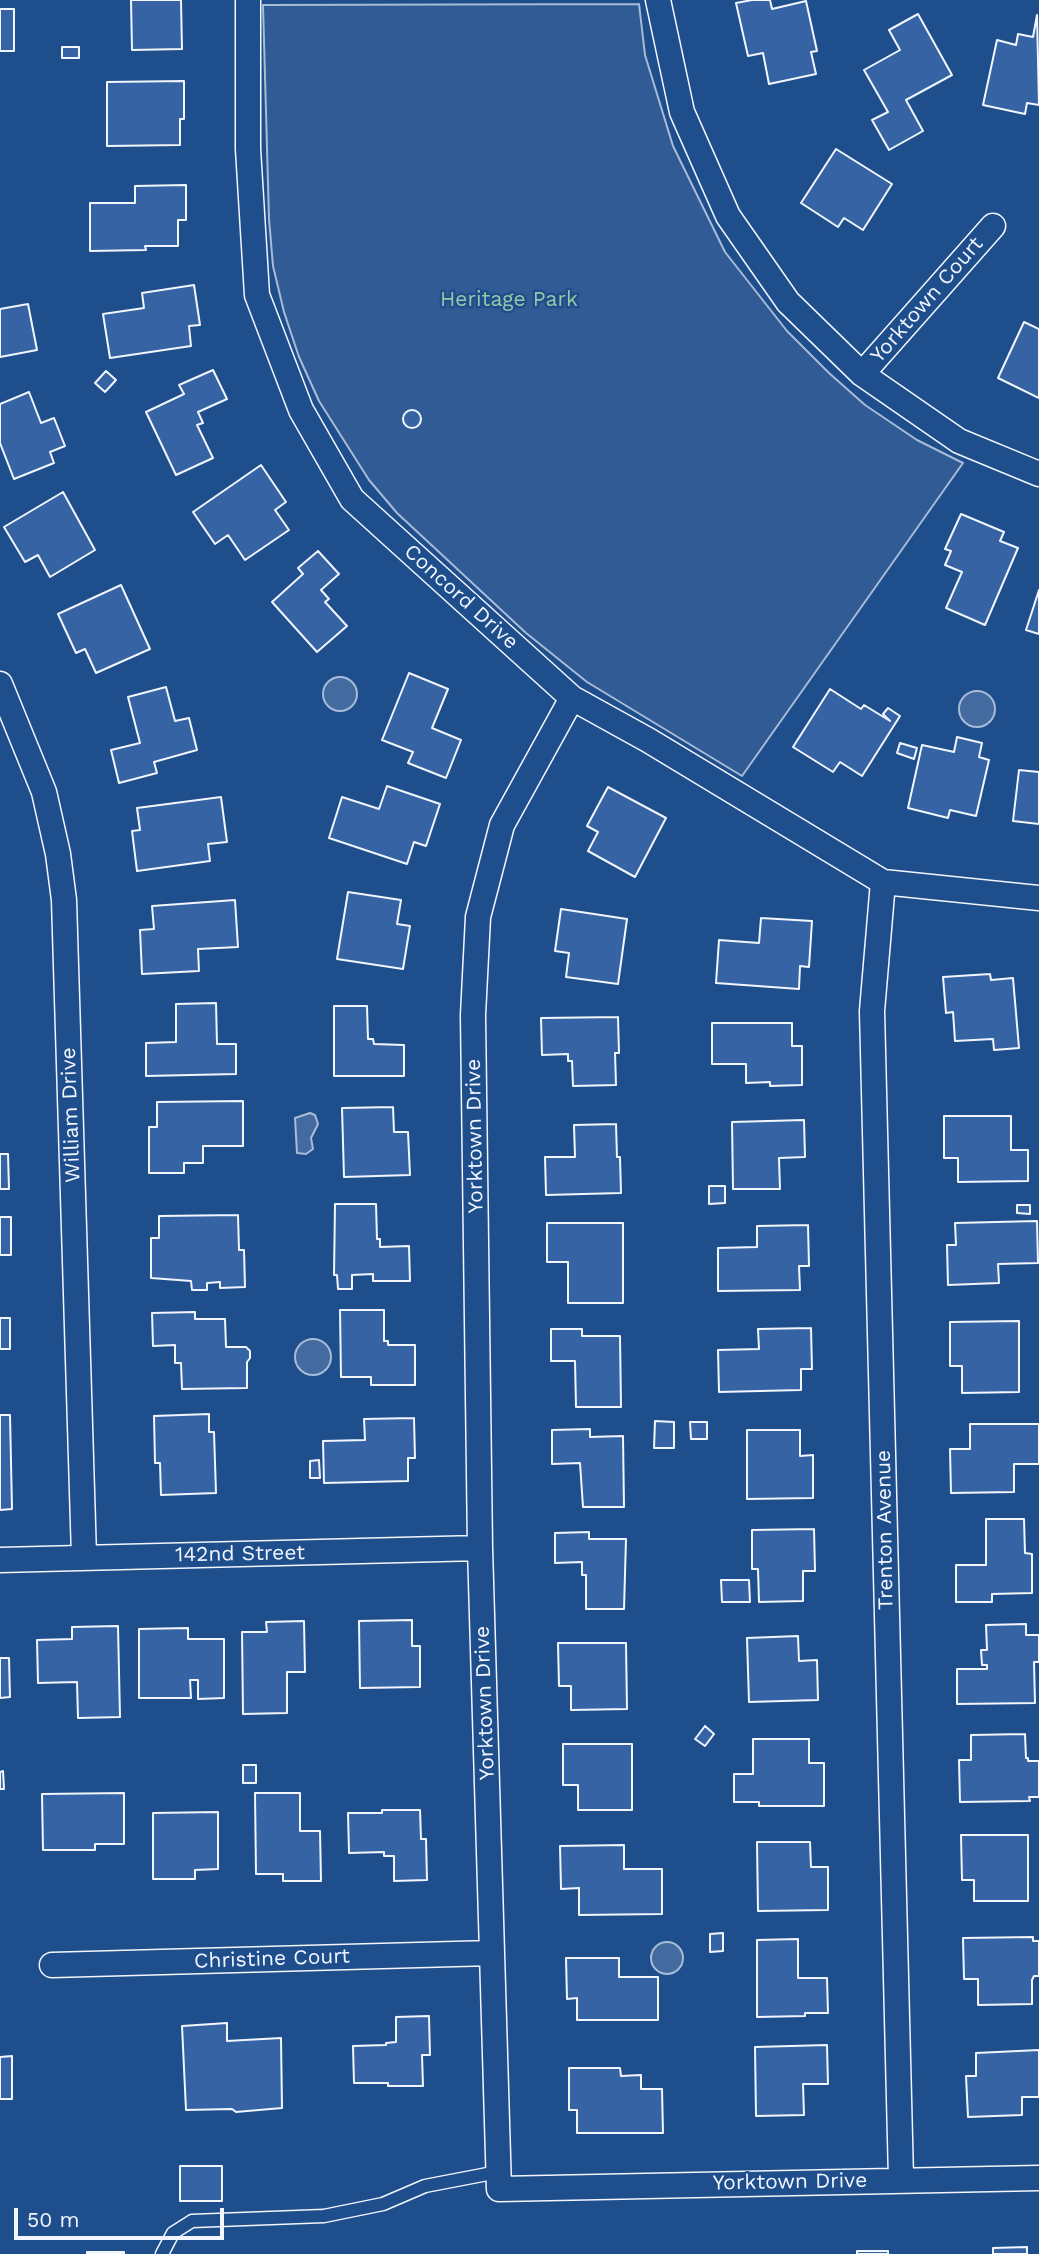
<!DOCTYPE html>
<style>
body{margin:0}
#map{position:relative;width:1039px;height:2254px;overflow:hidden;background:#1f4e8c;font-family:"Work Sans",sans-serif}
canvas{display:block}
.scale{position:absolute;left:14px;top:2208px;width:210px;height:32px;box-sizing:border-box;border:4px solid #f2f6ff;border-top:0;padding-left:9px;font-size:21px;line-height:24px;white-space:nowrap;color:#f2f6ff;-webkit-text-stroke:5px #1f4e8c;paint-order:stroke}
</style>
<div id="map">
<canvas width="1039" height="2254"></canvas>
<div class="scale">50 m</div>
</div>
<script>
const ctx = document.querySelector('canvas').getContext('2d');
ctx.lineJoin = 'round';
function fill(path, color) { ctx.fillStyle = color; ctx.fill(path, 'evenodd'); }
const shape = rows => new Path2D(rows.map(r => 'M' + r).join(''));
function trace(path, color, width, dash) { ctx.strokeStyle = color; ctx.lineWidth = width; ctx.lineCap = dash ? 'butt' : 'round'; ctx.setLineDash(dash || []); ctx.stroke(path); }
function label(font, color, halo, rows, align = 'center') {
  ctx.font = font + ' "Work Sans",sans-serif'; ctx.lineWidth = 5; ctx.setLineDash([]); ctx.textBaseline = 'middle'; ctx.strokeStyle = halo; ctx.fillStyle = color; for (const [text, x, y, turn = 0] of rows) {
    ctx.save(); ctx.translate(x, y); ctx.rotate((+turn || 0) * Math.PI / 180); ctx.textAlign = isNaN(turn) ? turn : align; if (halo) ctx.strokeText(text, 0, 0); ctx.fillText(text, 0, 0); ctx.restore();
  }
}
const built = shape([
 [639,4,645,55,673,146,725,252,787,331,829,373,865,405,917,440,963,463,742,776,587,682,526,633,397,513,369,480,319,401,299,357,284,312,273,266,269,219,263,5,639,4]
]);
fill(built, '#305b95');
trace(built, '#a8bbd7', 2);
const water = shape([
 '323 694a17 17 0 1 1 34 0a17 17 0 1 1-34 0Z',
 '959 709a18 18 0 1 1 36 0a18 18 0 1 1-36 0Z',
 [310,1113,315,1115,318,1124,311,1138,313,1149,306,1154,297,1153,295,1118,310,1113],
 '295 1357a18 18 0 1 1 36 0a18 18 0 1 1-36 0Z',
 '651 1958a16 16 0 1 1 32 0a16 16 0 1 1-32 0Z'
]);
fill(water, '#446ba0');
trace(water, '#a8bbd7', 2);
const building = shape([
 [131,0,181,0,182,49,132,50,131,0],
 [752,0,770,0,772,9,806,1,817,51,811,52,816,74,769,84,763,53,748,56,736,3,752,0],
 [0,9,14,9,14,51,0,51,0,9],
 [918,14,952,75,906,100,923,131,889,150,872,120,888,112,864,70,900,50,889,30,918,14],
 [1037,15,1039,105,1027,103,1025,114,983,105,997,40,1016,45,1018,34,1033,37,1037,15],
 [62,47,79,47,79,58,62,58,62,47],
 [184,81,184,119,180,119,180,145,107,146,107,82,184,81],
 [836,149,892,184,863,230,844,218,838,227,801,203,836,149],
 [186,185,186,220,178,220,178,246,145,246,146,250,90,251,90,203,135,203,135,186,186,185],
 [194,285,200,325,189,326,191,346,110,358,103,314,144,308,142,293,194,285],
 [28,304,37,350,0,357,0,309,28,304],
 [1024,322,1039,329,1039,398,998,378,1024,322],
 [213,370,227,399,198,412,203,423,197,425,213,458,176,475,146,412,184,394,179,385,213,370],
 [106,371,116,380,105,392,95,383,106,371],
 [29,392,41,423,54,418,65,446,50,452,54,463,14,479,0,443,0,404,29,392],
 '403 419a9 9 0 1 1 18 0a9 9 0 1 1-18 0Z',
 [261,465,286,502,275,510,289,530,245,560,228,535,215,544,193,512,261,465],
 [63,492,95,550,50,577,38,555,25,562,4,527,63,492],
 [961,514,1004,532,1000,541,1018,548,985,625,946,608,962,572,945,565,951,551,945,549,961,514],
 [318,551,339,574,321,590,329,599,325,602,347,626,317,652,272,602,303,574,298,568,318,551],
 [121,585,150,649,96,673,85,649,76,653,58,614,121,585],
 [1039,590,1039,634,1026,630,1039,590],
 [409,673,448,689,432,728,461,740,446,778,408,763,413,752,382,740,409,673],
 [166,687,175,721,189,718,197,750,154,762,157,773,119,783,111,750,140,743,128,697,166,687],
 [830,689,861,709,864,705,890,721,883,714,888,708,900,716,862,776,840,762,833,772,793,747,830,689],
 [957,737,982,743,979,757,989,760,976,816,950,810,948,818,908,808,922,745,954,752,957,737],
 [900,743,917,748,914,759,897,753,900,743],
 [1019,770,1039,772,1039,824,1013,821,1019,770],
 [387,786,440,804,426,846,414,842,407,864,329,838,342,797,379,809,387,786],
 [608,787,666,818,635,877,588,851,598,832,587,826,608,787],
 [221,797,227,842,208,844,210,861,137,871,132,831,140,830,137,808,221,797],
 [348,892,401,900,397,924,410,926,403,969,337,959,348,892],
 [235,900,238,947,198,949,199,971,142,974,140,930,154,929,152,906,235,900],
 [561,909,627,919,618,984,566,977,569,953,555,951,561,909],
 [761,918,812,921,809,967,800,966,799,989,716,983,719,940,759,943,761,918],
 [990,974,991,980,1013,978,1019,1048,994,1050,993,1039,955,1041,953,1012,946,1013,943,977,990,974],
 [216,1003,217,1044,236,1044,236,1074,146,1076,146,1043,176,1042,176,1004,216,1003],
 [334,1006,367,1006,368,1039,373,1039,374,1044,404,1045,404,1076,334,1076,334,1006],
 [618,1017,619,1053,615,1053,616,1085,573,1086,572,1061,568,1061,568,1054,542,1055,541,1018,618,1017],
 [712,1023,792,1023,792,1046,802,1046,802,1085,770,1086,770,1082,746,1083,746,1064,712,1064,712,1023],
 [243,1101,243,1146,203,1146,203,1163,184,1163,184,1173,149,1173,149,1127,157,1127,157,1102,243,1101],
 [393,1107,394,1132,408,1132,410,1175,344,1177,342,1108,393,1107],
 [944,1116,1011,1116,1011,1150,1028,1150,1028,1181,958,1182,958,1158,944,1158,944,1116],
 [804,1120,805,1157,779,1158,780,1189,733,1189,732,1122,804,1120],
 [616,1124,617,1157,620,1157,621,1193,546,1195,545,1157,575,1157,574,1125,616,1124],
 [0,1154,8,1154,9,1189,0,1189,0,1154],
 [709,1186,725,1186,725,1203,709,1204,709,1186],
 [335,1204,376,1204,377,1239,380,1239,380,1247,409,1246,410,1281,373,1281,373,1274,352,1275,352,1289,338,1289,337,1275,334,1275,335,1204],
 [1017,1205,1030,1205,1030,1214,1017,1213,1017,1205],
 [238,1215,239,1250,244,1250,245,1287,220,1288,220,1282,207,1283,207,1290,192,1290,191,1281,151,1278,151,1238,159,1238,159,1216,238,1215],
 [0,1217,11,1217,11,1255,0,1255,0,1217],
 [1037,1221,1038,1263,998,1264,999,1283,948,1285,947,1245,956,1245,955,1223,1037,1221],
 [547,1223,623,1223,623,1303,568,1303,568,1262,547,1262,547,1223],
 [808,1225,809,1266,799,1266,800,1290,718,1291,718,1248,757,1247,757,1226,808,1225],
 [340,1310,384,1310,384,1341,388,1341,388,1345,415,1345,415,1385,371,1385,371,1377,341,1377,340,1310],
 [195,1312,195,1319,225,1319,226,1347,246,1347,250,1351,250,1358,247,1362,247,1388,182,1389,181,1363,175,1363,175,1345,153,1346,152,1313,195,1312],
 [0,1318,10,1318,10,1349,0,1349,0,1318],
 [1019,1321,1019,1392,962,1393,962,1366,950,1366,950,1322,1019,1321],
 [811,1328,812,1369,801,1369,801,1390,719,1392,718,1350,759,1349,758,1329,811,1328],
 [551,1329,582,1329,582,1336,620,1336,621,1407,576,1407,575,1361,551,1361,551,1329],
 [209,1414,209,1432,214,1432,216,1493,161,1495,160,1463,155,1463,154,1416,209,1414],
 [0,1415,10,1415,12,1509,0,1510,0,1415],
 [414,1418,415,1458,408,1458,408,1481,324,1483,323,1441,365,1440,364,1419,414,1418],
 [655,1421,674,1422,674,1448,654,1448,655,1421],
 [690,1422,707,1422,707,1439,691,1439,690,1422],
 [970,1424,1039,1424,1039,1464,1014,1464,1014,1492,951,1493,950,1449,970,1449,970,1424],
 [590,1429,590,1437,623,1436,624,1507,583,1507,580,1463,552,1464,552,1430,590,1429],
 [747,1430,800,1430,800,1456,813,1455,813,1498,747,1499,747,1430],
 [319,1460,320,1478,310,1478,310,1461,319,1460],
 [986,1519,1024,1519,1025,1553,1032,1554,1032,1593,992,1594,992,1602,956,1602,956,1565,986,1565,986,1519],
 [814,1529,815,1571,803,1571,803,1601,759,1602,758,1569,752,1569,752,1530,814,1529],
 [589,1532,589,1539,626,1539,624,1609,586,1609,586,1575,582,1575,582,1562,555,1563,555,1533,589,1532],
 [721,1580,749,1580,750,1602,722,1602,721,1580],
 [412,1620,412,1646,420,1646,420,1687,360,1688,359,1621,412,1620],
 [304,1621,305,1672,287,1672,287,1713,243,1714,242,1632,267,1632,266,1622,304,1621],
 [1026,1624,1026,1635,1039,1635,1039,1662,1034,1662,1035,1703,957,1704,957,1669,987,1669,987,1665,982,1665,981,1650,987,1650,986,1625,1026,1624],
 [118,1626,120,1717,78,1718,77,1682,38,1683,37,1640,72,1639,72,1627,118,1626],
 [188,1628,188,1639,224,1639,224,1698,198,1699,198,1680,190,1680,191,1698,139,1698,139,1629,188,1628],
 [798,1636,799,1661,817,1660,818,1700,749,1702,747,1638,798,1636],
 [558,1643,626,1643,627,1709,571,1710,571,1686,559,1686,558,1643],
 [0,1658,9,1658,10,1697,0,1698,0,1658],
 [705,1726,714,1734,705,1746,695,1739,705,1726],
 [1025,1734,1026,1758,1028,1758,1028,1761,1039,1761,1039,1797,1029,1797,1030,1801,960,1802,959,1760,971,1760,971,1735,1025,1734],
 [753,1739,809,1739,809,1763,824,1763,824,1806,759,1806,759,1802,734,1802,734,1774,753,1774,753,1739],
 [563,1744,632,1744,632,1810,578,1810,578,1785,563,1785,563,1744],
 [243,1765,256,1765,256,1783,243,1783,243,1765],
 [3,1771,4,1789,0,1789,0,1772,3,1771],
 [124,1793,124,1844,95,1844,95,1850,43,1850,42,1794,124,1793],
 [255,1793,300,1793,300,1831,320,1831,321,1881,283,1881,283,1874,256,1874,255,1793],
 [382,1810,420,1810,421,1839,426,1839,427,1880,394,1881,394,1856,384,1856,384,1852,349,1853,348,1813,382,1813,382,1810],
 [218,1812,218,1869,195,1870,195,1879,153,1879,153,1813,218,1812],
 [961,1835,1028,1835,1028,1901,974,1901,974,1880,962,1880,961,1835],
 [757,1842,810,1842,811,1867,828,1867,828,1910,758,1911,757,1842],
 [624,1845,624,1869,662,1869,662,1914,579,1915,579,1888,561,1889,560,1846,624,1845],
 [723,1933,723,1951,710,1952,710,1934,723,1933],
 [1033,1937,1033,1941,1039,1941,1039,1976,1034,1976,1032,1980,1032,2004,978,2005,978,1979,964,1979,963,1938,1033,1937],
 [798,1939,798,1978,827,1978,828,2013,805,2013,805,2016,757,2017,757,1940,798,1939],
 [566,1958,619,1958,619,1977,658,1977,658,2020,577,2020,577,1998,567,1999,566,1958],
 [429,2016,430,2055,422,2055,423,2086,388,2086,388,2083,354,2083,353,2046,386,2045,386,2043,396,2042,396,2017,429,2016],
 [227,2023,227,2041,281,2038,282,2108,236,2112,232,2109,186,2110,182,2026,227,2023],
 [827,2045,828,2084,803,2084,804,2115,756,2116,755,2047,827,2045],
 [1039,2050,1039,2097,1022,2097,1022,2115,968,2117,966,2076,976,2076,976,2053,1039,2050],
 [12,2056,12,2099,0,2099,0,2057,12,2056],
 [569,2068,620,2068,621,2076,641,2075,641,2089,662,2089,663,2133,577,2133,577,2110,569,2110,569,2068],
 [180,2166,222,2166,222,2201,180,2201,180,2166],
 [1027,2247,1027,2254,993,2254,993,2248,1027,2247],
 [857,2251,888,2251,888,2254,857,2254,857,2251],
 [87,2252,124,2252,124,2254,87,2254,87,2252]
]);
fill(building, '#3563a3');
trace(building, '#f2f6ff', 2);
const lane = shape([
 [162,2254,173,2233,192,2221,324,2216,383,2204,425,2186,498,2172]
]);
const street = shape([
 [248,0,248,149,257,295,301,410,352,499,572,698,648,740,883,882,1039,898],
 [658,0,682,112,728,216,788,302,862,374,959,441,1039,474],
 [862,374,993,226],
 [0,684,44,792,58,854,64,900,84,1557],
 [572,698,502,825,478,917,473,1015,480,1548,499,2189,1039,2178],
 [883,882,872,1011,901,2179],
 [0,1560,480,1548],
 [52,1965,492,1953]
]);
trace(lane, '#f2f6ff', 15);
trace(street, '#f2f6ff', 27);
trace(lane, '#1f4e8c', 12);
trace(street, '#1f4e8c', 24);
label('21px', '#97c8a6', '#1f4e8c', [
 ["Heritage Park",509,300]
]);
label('21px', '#f2f6ff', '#1f4e8c', [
 ["Yorktown Court",927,300,-49],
 ["Concord Drive",461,597,42],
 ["William Drive",71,1115,-92],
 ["Yorktown Drive",475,1136,-91],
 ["Trenton Avenue",885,1530,-91],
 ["142nd Street",240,1554,-1],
 ["Yorktown Drive",485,1703,-92],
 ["Christine Court",272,1959,-2],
 ["Yorktown Drive",790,2182,-1]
]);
</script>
